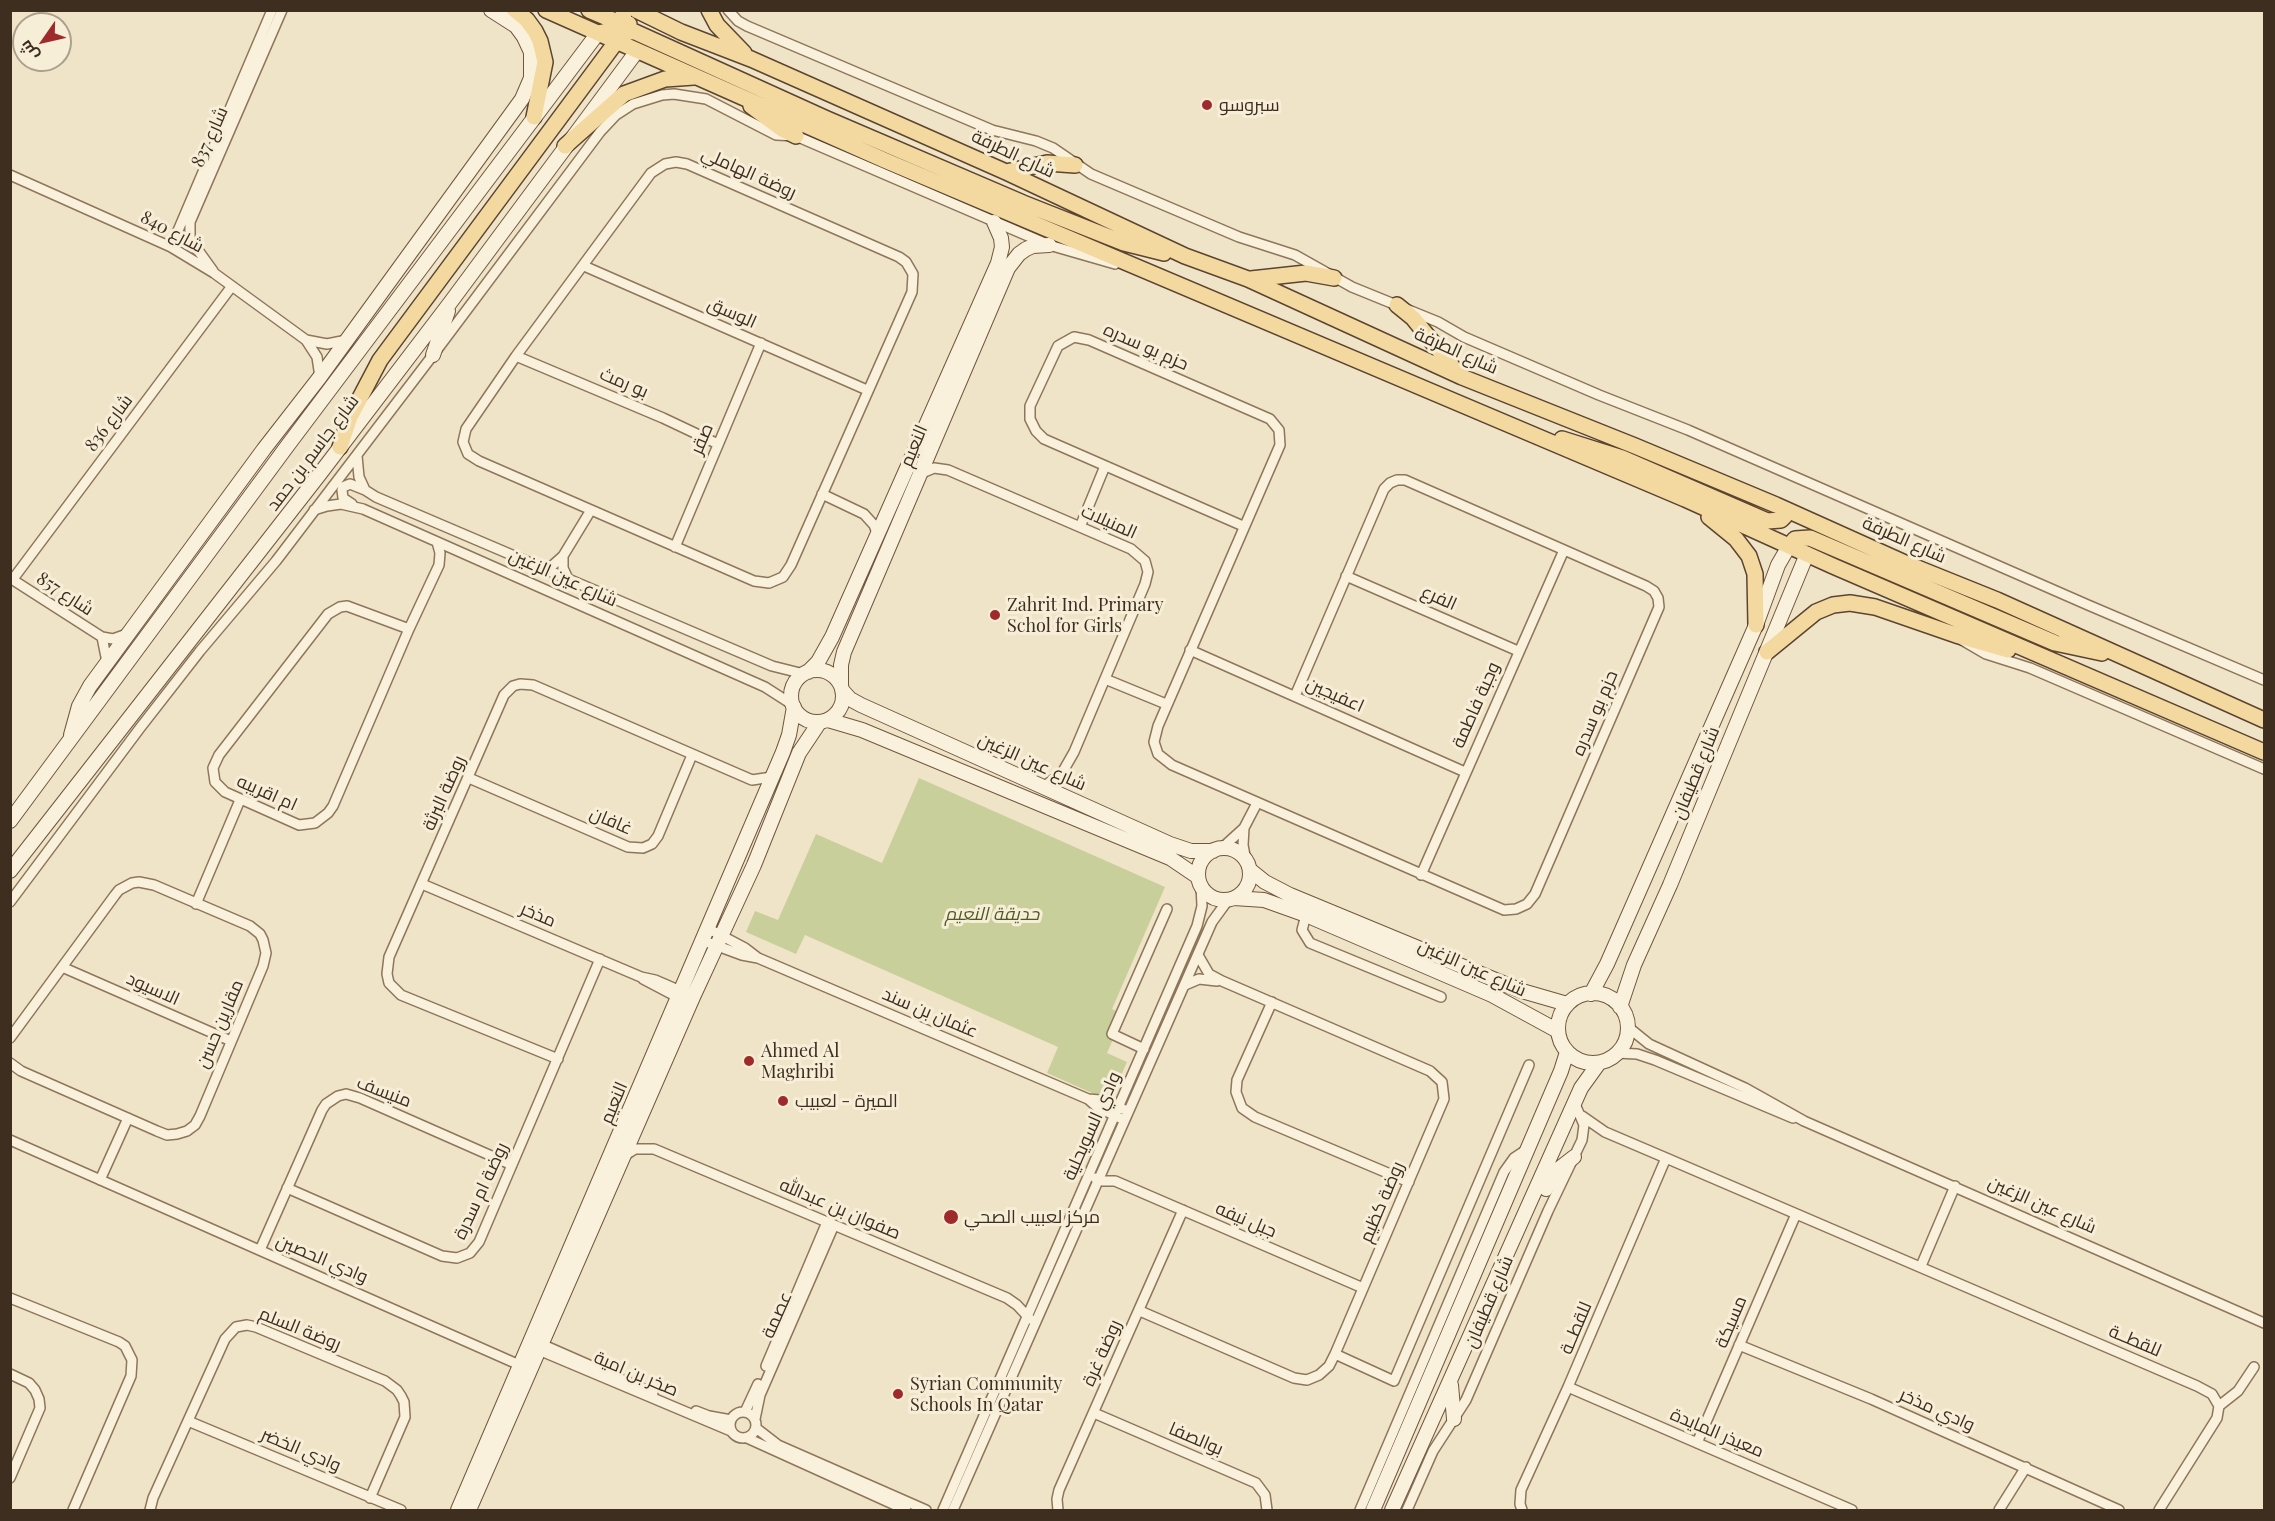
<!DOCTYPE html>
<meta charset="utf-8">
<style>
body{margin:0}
#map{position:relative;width:2275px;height:1521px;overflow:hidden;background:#f0e4c8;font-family:"Playfair Display",Cairo,serif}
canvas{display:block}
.frame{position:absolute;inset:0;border:12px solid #3d2e20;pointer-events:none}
.north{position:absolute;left:12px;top:12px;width:60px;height:60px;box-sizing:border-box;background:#f7eed8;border:2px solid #ada18e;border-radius:50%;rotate:236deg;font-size:16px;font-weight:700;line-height:24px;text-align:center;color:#3d2e20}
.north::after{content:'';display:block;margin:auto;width:21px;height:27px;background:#9e2a2b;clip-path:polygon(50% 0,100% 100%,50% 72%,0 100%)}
</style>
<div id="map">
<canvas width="2275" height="1521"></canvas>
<div class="frame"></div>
<div class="north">ش</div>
</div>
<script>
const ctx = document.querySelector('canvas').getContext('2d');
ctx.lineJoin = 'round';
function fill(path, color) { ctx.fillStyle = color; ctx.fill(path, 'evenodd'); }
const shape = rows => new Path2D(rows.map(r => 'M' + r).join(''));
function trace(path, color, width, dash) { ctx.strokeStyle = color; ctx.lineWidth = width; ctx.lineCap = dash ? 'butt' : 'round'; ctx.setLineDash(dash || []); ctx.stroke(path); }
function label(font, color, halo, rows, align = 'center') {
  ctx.font = font + ' "Playfair Display",Cairo,serif'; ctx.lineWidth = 6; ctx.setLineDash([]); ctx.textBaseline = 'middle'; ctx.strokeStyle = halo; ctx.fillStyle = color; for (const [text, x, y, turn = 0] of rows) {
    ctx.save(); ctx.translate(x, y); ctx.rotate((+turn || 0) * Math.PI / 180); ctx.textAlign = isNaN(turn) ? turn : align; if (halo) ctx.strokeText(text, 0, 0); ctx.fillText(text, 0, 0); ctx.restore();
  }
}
fill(shape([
 [919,778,1165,887,1112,1009,1124,1015,1107,1053,1127,1062,1110,1101,1047,1073,1058,1047,805,935,796,954,746,932,755,911,778,920,816,834,882,863]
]), '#c9cf9b');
const street = shape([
 [728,10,738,21,747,26,992,130,1036,141,1053,148,1091,174,1239,237,1295,255,1352,287,1438,322,1464,337,1599,395,1688,430,2088,605,2264,680],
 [676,162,687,164,899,257,906,262,913,274,912,292,791,565,783,577,769,583,754,581,479,461,468,454,463,442,466,429,516,356,651,173,665,164,676,162],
 [10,175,171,247,214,273,306,340,317,357,320,377],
 [171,247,272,10],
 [584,266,867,390],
 [213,271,190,239,190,222,282,10],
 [306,340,327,344,347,340],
 [516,356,663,418,718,444],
 [357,456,359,477,365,490,376,497,772,666,804,674],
 [922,473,934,468,948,470,1131,549,1145,561,1148,572,1145,584,1074,752,1062,773,1043,787],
 [822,494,864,514,874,525,878,535],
 [352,504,343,498,342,490,343,487,350,484,365,490],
 [314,510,327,506,341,504,363,509,765,687,793,705],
 [1243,526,1044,439,1036,431,1030,419,1030,406,1058,346,1074,337,1089,340,1270,419,1279,430,1280,445,1158,726,1154,742,1158,754,1172,765,1504,910,1516,909,1527,904,1535,894,1659,607,1658,598,1654,591,1646,586,1405,480,1397,480,1390,483,1384,489,1295,696],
 [1080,527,1105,466],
 [675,547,761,343],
 [563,556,563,568,569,581],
 [543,570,553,565,563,556,591,510],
 [1346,576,1518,651],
 [10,578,102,637,113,639,127,634],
 [13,579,232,286],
 [347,606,409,629,333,806,328,813,315,823,299,825,225,792,215,782,213,768,219,755,328,614,340,607,347,606],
 [409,629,439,565,440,553,437,542],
 [102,637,107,662],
 [1962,640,1986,654,2030,668,2264,769],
 [1190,650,1465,772],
 [1105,679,1166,704],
 [469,778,628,847,643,848,652,844,658,836,692,755],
 [1244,828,1243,845,1246,861],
 [1222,848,1244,828,1257,803],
 [1421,875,1564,550],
 [422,884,641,977,655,980,685,993],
 [10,902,140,728,200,651,276,561,433,355,600,132,616,115,633,104,662,95,674,94,706,99,776,135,796,136,1049,245,1115,264],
 [196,904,240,800],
 [1306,915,1302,930,1310,943,1441,997],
 [709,929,745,948,758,958,1088,1099,1097,1107,1120,1118],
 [704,941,742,955,758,958],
 [62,967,231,1041],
 [643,979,681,999],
 [1185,985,1199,979,1217,981],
 [1272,1002,1237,1080,1236,1092,1242,1108,1255,1117,1409,1182],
 [1628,1027,1649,1044,1745,1088,1804,1121,2264,1323],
 [10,1038,115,895,119,890,132,883,139,882,154,885,250,926,260,934,263,940,266,953,263,966,200,1116,195,1125,187,1131,177,1134,167,1135,157,1131,21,1071,10,1063],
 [1144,1049,1112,1034,1167,909],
 [1617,1053,1637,1054,1655,1060,1793,1118],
 [558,1059,401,995,389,983,387,974,389,957,504,695,513,686,520,684,533,685,752,780,772,777],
 [1088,1099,1100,1100,1123,1109],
 [1582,1116,1605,1132,1666,1158],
 [10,1140,524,1367],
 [624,1156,635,1149,654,1149,1007,1298,1017,1305,1030,1319],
 [1095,1178,1103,1181,1115,1181,1363,1288],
 [100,1180,128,1118],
 [287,1188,442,1256,457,1258,470,1253,479,1242,600,959],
 [260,1250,322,1110,326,1104,338,1096,346,1094,360,1098,512,1165],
 [1921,1266,1955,1186],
 [10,1298,119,1342,125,1346,132,1360,131,1376,73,1510],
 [1140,1311,1294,1378,1307,1380,1319,1375,1329,1366,1335,1354,1444,1099,1442,1082,1430,1071,1222,981,1209,974,1198,955],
 [539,1343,653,1393],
 [1739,1345,1871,1399,2119,1510],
 [534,1348,731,1431],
 [1335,1354,1394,1381,1529,1065],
 [766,1366,827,1222],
 [10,1374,29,1383,35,1390,39,1399,40,1408,10,1478],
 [1568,1387,1852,1510],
 [2219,1406,2238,1391,2254,1367],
 [696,1411,709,1416,731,1420],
 '730 1425a13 13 0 1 1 26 0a13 13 0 1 1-26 0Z',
 [745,1412,758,1384],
 [1094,1413,1256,1483,1265,1495,1267,1510],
 [755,1419,760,1395,834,1225],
 [188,1421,401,1510],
 [756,1428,778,1445,926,1510],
 [747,1438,906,1510],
 [1697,1443,1796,1214],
 [150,1510,153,1498,225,1339,236,1327,247,1325,256,1327,385,1381,397,1390,401,1396,404,1402,405,1417,370,1498],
 [943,1510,1197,926,1202,906,1201,885],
 [953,1510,1212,922,1228,900],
 [1058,1510,1057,1499,1059,1490,1183,1210],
 [1360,1510,1504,1172,1514,1158,1526,1150],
 [1407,1510,1433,1451,1466,1400,1548,1211,1582,1140,1584,1125,1575,1104],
 [1522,1510,1520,1504,1521,1490,1568,1387,1666,1158,2197,1386,2212,1394,2219,1406,2217,1418,2159,1510],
 [1999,1510,2026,1467]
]);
const secondary = shape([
 [433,355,448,311],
 '791 696a26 26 0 1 1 52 0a26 26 0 1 1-52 0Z',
 [808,672,818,662,832,637,998,263,1002,247,1001,238,994,222],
 [841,686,841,665,844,652,1008,268,1019,254,1026,249,1033,246,1049,245],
 [842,690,850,699,861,705,1170,844,1191,851,1213,851],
 [828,720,862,730,1170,858,1198,877],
 [71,735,79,706,90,686,264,449,320,377,522,99,531,78,531,52,524,37,516,26,491,10],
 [10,821,288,445,598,33],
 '1198 874a26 26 0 1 1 52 0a26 26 0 1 1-52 0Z',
 [1250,870,1265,882,1290,895,1522,991,1567,1004],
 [10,871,319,475,450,303,637,51],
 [1234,898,1264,900,1306,915,1492,995,1558,1031],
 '1558 1028a35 35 0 1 1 70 0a35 35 0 1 1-70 0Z',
 [1591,994,1607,964,1756,625,1778,565,1789,546],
 [1620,1007,1634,965,1670,885,1807,554],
 [1546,1189,1556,1171,1574,1157],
 [1451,1385,1454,1419],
 [458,1510,783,752,789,735,794,707],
 [469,1510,693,997,754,865,799,753,819,723],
 [1373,1510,1561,1071,1567,1052],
 [1392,1510,1581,1088,1599,1063]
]);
const primary = shape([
 [515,10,527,20,535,31,540,41,545,62,534,117],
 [546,10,884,160,1685,499,1833,566,2264,752],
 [589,10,617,22,629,24],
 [636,10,681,32,751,59,1006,172,1185,256,1248,279,1462,377,1635,446,1776,505,1905,563,1997,600,2264,720],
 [709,10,717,25,744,53],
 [598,33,612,30,635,32,827,119,1023,203,1124,243,1164,253],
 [751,106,782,129,796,136],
 [565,146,624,94,665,79,694,77],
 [1006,172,1047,163,1075,165],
 [1251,279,1306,273,1334,278],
 [1397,305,1413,318,1455,370],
 [1562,439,1622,458,1767,521,1781,520,1785,516,1787,510],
 [340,447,350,417,380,360,619,38,624,24,623,10],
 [1709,517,1736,539,1749,556,1755,574,1756,625],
 [1789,546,1795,539,1810,538,2055,643,2102,653],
 [1767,652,1816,612,1833,605,1850,603,1875,607,1956,635,2008,650]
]);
trace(street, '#8d765c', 12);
trace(secondary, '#6f573f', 16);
trace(primary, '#5b4430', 18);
trace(street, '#faf1dc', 9);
trace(secondary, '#faf1dc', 14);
trace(primary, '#f3d9a0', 15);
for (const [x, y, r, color] of [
 [1207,105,6,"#9e2a2b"],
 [995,615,6,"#9e2a2b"],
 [749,1061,6,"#9e2a2b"],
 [783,1101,6,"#9e2a2b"],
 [951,1217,8,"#9e2a2b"],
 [898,1394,6,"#9e2a2b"]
]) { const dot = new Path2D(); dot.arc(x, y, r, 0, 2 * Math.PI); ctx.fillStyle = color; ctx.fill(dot); trace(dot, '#f7eed8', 2); }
label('18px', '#3d2e20', '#f7eed8', [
 ["سبروسو",1219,105],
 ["Zahrit Ind. Primary",1007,605],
 ["Schol for Girls",1007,626],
 ["Ahmed Al",761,1051],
 ["Maghribi",761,1072],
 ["الميرة - لعبيب",795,1101],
 ["مركز لعبيب الصحي",964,1217],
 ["Syrian Community",910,1384],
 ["Schools In Qatar",910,1405]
], 'left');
label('18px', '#3d2e20', '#f7eed8', [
 ["شارع 837",210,137,-66],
 ["شارع الطرفة",1013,154,25],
 ["روضة الهاملي",749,173,24],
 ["شارع 840",172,232,28],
 ["الوسق",732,313,24],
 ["حزم بو سدره",1146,347,24],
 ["شارع الطرفة",1456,351,24],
 ["بو رمث",624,383,23],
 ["شارع 836",109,423,-53],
 ["صقر",702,439,-67],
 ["النعيم",914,446,-67],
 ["شارع جاسم بن حمد",313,453,-53],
 ["المنيلات",1109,522,24],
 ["شارع الطرفة",1904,540,24],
 ["شارع عين الزغين",563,578,24],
 ["شارع 857",65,594,33],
 ["الفرع",1439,598,24],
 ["اعفيجين",1335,695,24],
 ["وجبة فاطمة",1476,705,-66],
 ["حزم بو سدره",1595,713,-67],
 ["شارع عين الزغين",1032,762,24],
 ["شارع قطيفان",1696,773,-68],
 ["ام اقريبه",267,793,24],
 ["روضة البرثة",444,793,-66],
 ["غافان",611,821,23],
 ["مذخر",538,915,23],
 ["شارع عين الزغين",1472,968,24],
 ["الاسيود",153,989,24],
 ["عثمان بن سند",930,1013,23],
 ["مقارين حسن",220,1024,-67],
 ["منيسف",384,1092,21],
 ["النعيم",614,1103,-67],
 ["وادي السويحلية",1092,1126,-66],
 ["روضة ام سدرة",481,1191,-65],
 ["روضة كظيم",1382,1202,-67],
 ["شارع عين الزغين",2042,1205,24],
 ["صفوان بن عبدالله",840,1209,23],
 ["جبل نيفه",1246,1220,23],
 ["وادي الحصين",322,1259,23],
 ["شارع قطيفان",1489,1302,-67],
 ["عصمة",777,1315,-66],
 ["مسيكة",1731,1322,-67],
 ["للقطــة",1576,1328,-67],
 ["روضة السلم",300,1329,22],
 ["للقطــة",2135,1341,23],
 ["روضة غرة",1102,1353,-66],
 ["صخر بن امية",636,1374,23],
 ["وادي مذخر",1937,1410,24],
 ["معيذر المايدة",1717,1433,23],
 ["بوالصفا",1196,1439,23],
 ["وادي الخضر",301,1450,23]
]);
label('italic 18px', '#4d5a26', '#f7eed8', [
 ["حديقة النعيم",992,914]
]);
</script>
